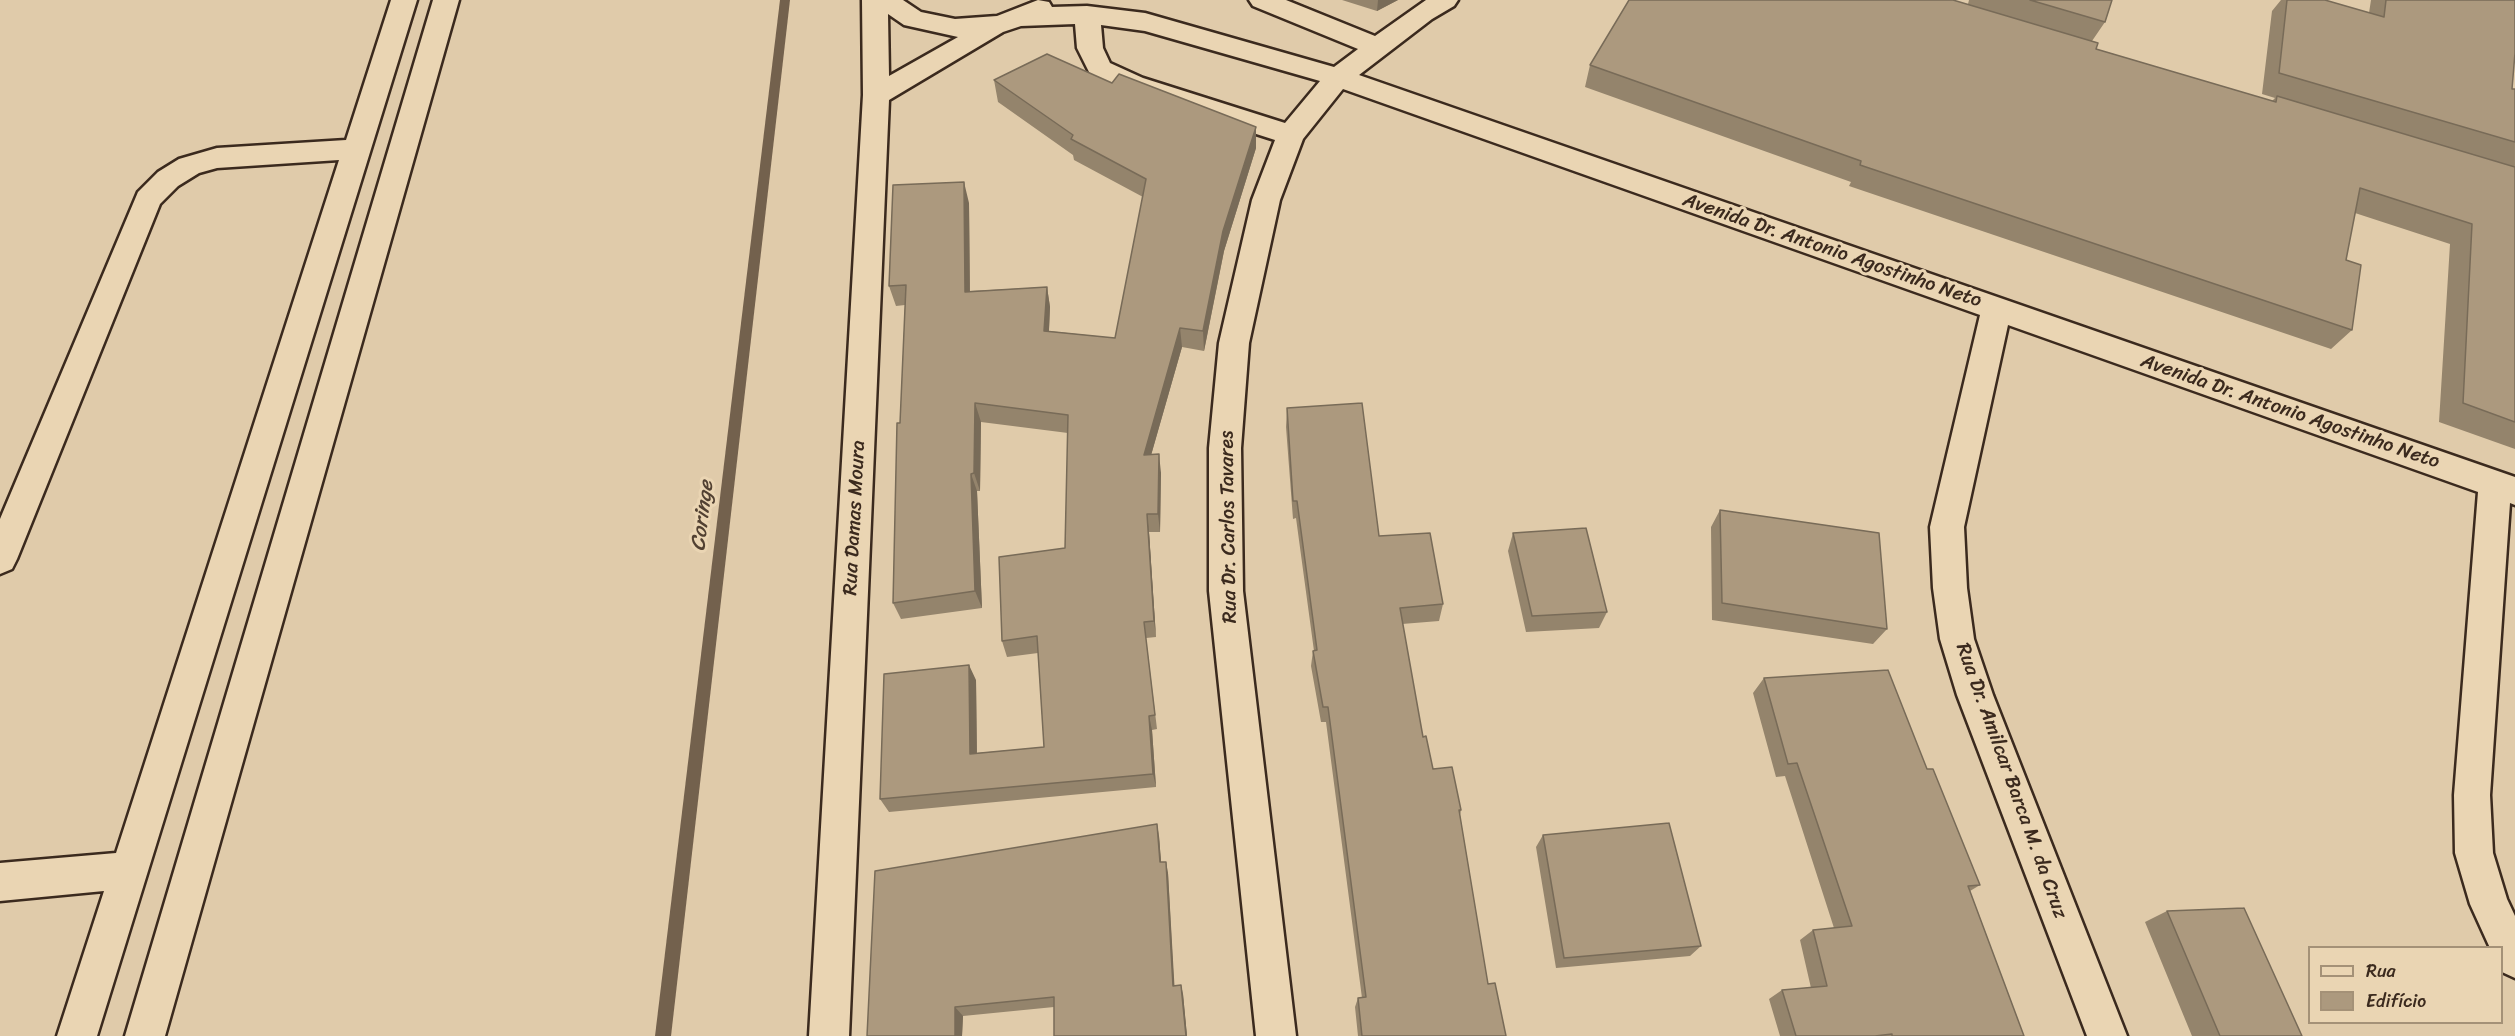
<!DOCTYPE html>
<meta charset="utf-8">
<style>
body{margin:0}
#map{position:relative;width:2515px;height:1036px;overflow:hidden;background:#e0cbaa;font-family:Sriracha,sans-serif}
canvas{display:block}
.legend{position:absolute;left:2308px;top:946px;width:195px;height:78px;box-sizing:border-box;background:#ead5b3;border:2px solid #a49177;margin:0;padding:8px 10px;list-style:none;font-size:18px;color:#3b2a1e}
.legend li{display:flex;align-items:center;gap:12px;height:30px}
.legend b{width:30px;border:2px solid #a49177}
</style>
<div id="map">
<canvas width="2515" height="1036"></canvas>
<ul class="legend">
<li><b style="height:8px;background:#ead5b3"></b>Rua</li>
<li><b style="height:16px;background:#ac997e"></b>Edifício</li>
</ul>
</div>
<script>
const ctx = document.querySelector('canvas').getContext('2d');
ctx.lineJoin = 'round';
const shape = rows => new Path2D(rows.map(r => 'M' + r).join(''));
function fill(path, color) { ctx.fillStyle = color; ctx.fill(path, 'evenodd'); }
function trace(path, color, width, dash) { ctx.strokeStyle = color; ctx.lineWidth = width; ctx.lineCap = dash ? 'butt' : 'round'; ctx.setLineDash(dash || []); ctx.stroke(path); }
function label(font, color, halo, rows, align = 'center') {
  ctx.font = font + ' Sriracha,sans-serif'; ctx.lineWidth = 6; ctx.setLineDash([]); ctx.textBaseline = 'middle'; ctx.strokeStyle = halo; ctx.fillStyle = color; for (const [text, x, y, turn = 0] of rows) {
    ctx.save(); ctx.translate(x, y); ctx.rotate((+turn || 0) * Math.PI / 180); ctx.textAlign = isNaN(turn) ? turn : align; if (halo) ctx.strokeText(text, 0, 0); ctx.fillText(text, 0, 0); ctx.restore();
  }
}
fill(shape([
 [780,0,790,0,671,1036,655,1036,780,0]
]), '#73614d');
const minor = shape([
 [391,0,417,0,97,1036,57,1036,104,891,0,901,0,863,116,853,339,160,217,168,199,173,178,186,160,204,17,559,12,569,0,574,0,519,138,192,158,172,179,159,217,148,346,140,391,0],
 [433,0,459,0,165,1036,125,1036,433,0],
 [862,0,903,0,921,12,955,19,997,16,1038,0,1049,2,1052,7,1087,6,1145,13,1334,67,1358,49,1253,6,1249,0,1286,0,1375,36,1426,0,1458,0,1454,6,1432,19,1359,75,2515,477,2515,505,2510,503,2490,795,2493,853,2507,899,2515,916,2515,978,2502,972,2502,948,2490,948,2470,904,2455,853,2454,795,2478,492,2008,325,1964,527,1967,588,1974,639,1993,695,2127,1036,2087,1036,1957,695,1940,639,1933,588,1930,527,1980,315,1343,89,1303,139,1280,200,1249,343,1241,448,1243,591,1296,1036,1256,1036,1209,591,1209,448,1219,343,1252,200,1275,140,1125,92,1091,76,1077,48,1075,24,1021,26,1003,32,889,100,849,1036,809,1036,863,95,862,0],
 [888,14,904,25,958,37,889,76,888,14],
 [1101,25,1145,31,1320,81,1285,123,1143,78,1110,63,1103,48,1101,25]
]);
trace(minor, '#3b2a1e', 5);
fill(minor, '#ead5b3');
fill(shape([
 [1342,0,1398,0,1377,11],
 [1969,0,2112,0,2105,22,2092,41,2096,49,2272,101,2275,98,2262,94,2272,11,2281,0,2325,0,2369,13,2371,0,2515,0,2512,89,2515,89,2515,449,2439,422,2450,244,2355,213,2346,260,2352,330,2331,349,1849,186,1851,182,1585,87,1590,65,1968,4],
 [994,80,1256,148,1224,251,1204,351,1182,347,1151,455,1161,473,1160,532,1149,532,1156,637,1146,638,1157,729,1152,730,1156,787,889,812,880,799,976,680,977,753,1044,747,1038,653,1007,657,1002,641,1065,548,1068,433,981,422,980,491,977,491,982,608,901,619,893,603,905,305,896,306,889,286,969,203,970,291,1047,287,1050,307,1049,331,1115,338,1143,197,1074,160,1073,155,998,102],
 [1287,408,1379,536,1443,604,1439,621,1402,624,1423,737,1433,769,1461,810,1460,815,1488,984,1506,1036,1358,1036,1355,1007,1358,998,1362,998,1326,722,1321,722,1311,666,1313,651,1314,651,1296,518,1293,519,1286,427],
 [1720,510,1887,629,1873,644,1712,620,1711,527],
 [1513,533,1607,612,1599,628,1526,632,1508,551],
 [1764,678,1927,769,1980,885,1970,891,2024,1036,1780,1036,1769,999,1782,990,1811,988,1800,940,1813,930,1834,928,1785,776,1776,777,1753,693],
 [1543,835,1701,946,1690,956,1556,968,1536,847],
 [1159,836,1161,862,1168,873,1174,986,1183,994,1187,1036,1054,1036,1054,1007,963,1016,962,1036,867,1036],
 [2167,911,2302,1036,2192,1036,2145,922]
]), '#94846c');
fill(shape([
 [1378,0,1398,0,1377,11],
 [1256,127,1256,148,1224,251,1204,351,1203,331,1223,231],
 [964,182,969,203,970,311,965,292],
 [1047,287,1050,307,1048,350,1044,331],
 [1180,328,1182,347,1146,473,1144,455],
 [975,403,981,422,980,491,974,473],
 [1159,454,1161,473,1160,532,1158,514],
 [971,474,977,491,982,608,975,591],
 [1147,514,1149,532,1156,637,1154,621],
 [969,665,976,680,977,767,970,754],
 [1149,716,1152,730,1156,787,1153,774],
 [1157,824,1159,836,1162,874,1160,862],
 [1166,862,1168,873,1175,995,1173,986],
 [1181,985,1183,994,1187,1036,1186,1036],
 [955,1007,963,1016,962,1036,955,1036]
]), '#786b58');
const building = shape([
 [1629,0,1953,0,2098,43,2096,49,2276,102,2277,96,2515,167,2515,422,2463,403,2472,224,2360,188,2346,260,2361,265,2352,330,1860,165,1861,161,1590,65,1629,0],
 [2030,0,2112,0,2105,22,2030,0],
 [2287,0,2325,0,2384,17,2386,0,2515,0,2515,53,2512,89,2515,89,2515,142,2279,73,2287,0],
 [1047,54,1112,83,1119,74,1256,127,1223,231,1203,331,1180,328,1144,455,1159,454,1158,514,1147,514,1154,621,1144,622,1155,715,1149,716,1153,774,880,799,884,674,969,665,970,754,1044,747,1037,636,1002,641,999,557,1065,548,1068,415,975,403,974,473,971,474,975,591,893,603,897,423,900,423,906,285,889,286,893,185,964,182,965,292,1047,287,1044,331,1115,338,1146,179,1071,139,1073,135,994,80,1047,54],
 [1362,403,1379,536,1430,533,1443,604,1400,608,1423,737,1426,736,1433,769,1452,767,1461,810,1459,810,1488,984,1495,983,1506,1036,1362,1036,1358,998,1366,997,1328,707,1323,707,1313,651,1317,650,1297,501,1293,501,1287,408,1362,403],
 [1720,510,1879,533,1887,629,1722,603,1720,510],
 [1586,528,1607,612,1532,616,1513,533,1586,528],
 [1888,670,1927,769,1933,769,1980,885,1968,886,2024,1036,1892,1036,1892,1034,1875,1036,1796,1036,1782,990,1827,986,1813,930,1852,926,1797,763,1788,764,1764,678,1888,670],
 [1669,823,1701,946,1564,958,1543,835,1669,823],
 [1157,824,1160,862,1166,862,1173,986,1181,985,1186,1036,1054,1036,1054,997,955,1007,955,1036,867,1036,875,871,1157,824],
 [2244,908,2302,1036,2220,1036,2167,911,2244,908]
]);
fill(building, '#ac997e');
trace(building, '#786b58', 1.5);
label('20px', '#3b2a1e', '#ead5b3', [
 ["Avenida Dr. Antonio Agostinho Neto",1832,251,19],
 ["Avenida Dr. Antonio Agostinho Neto",2290,412,19],
 ["Rua Damas Moura",855,518,-87],
 ["Rua Dr. Carlos Tavares",1229,527,-91],
 ["Rua Dr. Amilcar Barca M. da Cruz",2011,781,70]
]);
label('italic 21px', '#524132', '#ead5b3', [
 ["Coringe",703,516,-83]
]);
</script>
